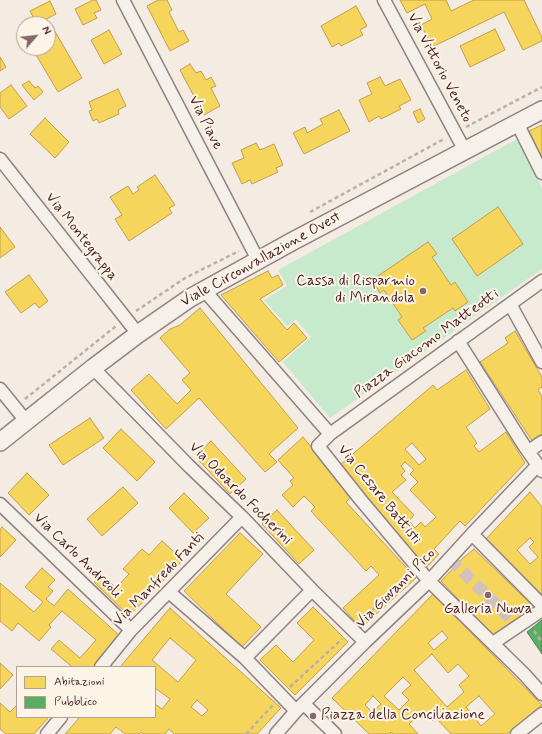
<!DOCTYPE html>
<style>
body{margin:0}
#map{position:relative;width:542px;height:734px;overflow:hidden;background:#f4ebe2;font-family:Mynerve,sans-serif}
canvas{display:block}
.legend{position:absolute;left:16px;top:666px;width:140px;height:52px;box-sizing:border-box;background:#fcf5e5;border:1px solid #b59f9b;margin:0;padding:5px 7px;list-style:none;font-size:12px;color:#4a1f2b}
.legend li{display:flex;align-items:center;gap:8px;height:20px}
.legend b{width:20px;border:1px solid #b59f9b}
.north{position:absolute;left:16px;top:16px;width:40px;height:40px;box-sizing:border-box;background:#fcf5e5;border:1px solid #b59f9b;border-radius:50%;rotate:62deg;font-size:11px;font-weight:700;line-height:16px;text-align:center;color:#4a1f2b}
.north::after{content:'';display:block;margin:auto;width:14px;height:18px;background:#86666b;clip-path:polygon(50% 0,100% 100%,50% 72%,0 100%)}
</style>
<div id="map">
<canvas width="542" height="734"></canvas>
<ul class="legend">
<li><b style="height:11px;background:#f6d55c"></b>Abitazioni</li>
<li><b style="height:11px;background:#5aae61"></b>Pubblico</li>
</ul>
<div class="north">N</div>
</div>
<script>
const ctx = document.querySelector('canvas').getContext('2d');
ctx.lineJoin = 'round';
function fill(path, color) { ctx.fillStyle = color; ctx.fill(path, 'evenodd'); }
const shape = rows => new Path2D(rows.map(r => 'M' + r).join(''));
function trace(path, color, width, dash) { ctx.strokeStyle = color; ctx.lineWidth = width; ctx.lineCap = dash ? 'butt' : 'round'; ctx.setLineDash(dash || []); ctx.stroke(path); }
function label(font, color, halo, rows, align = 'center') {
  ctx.font = font + ' Mynerve,sans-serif'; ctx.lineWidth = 4; ctx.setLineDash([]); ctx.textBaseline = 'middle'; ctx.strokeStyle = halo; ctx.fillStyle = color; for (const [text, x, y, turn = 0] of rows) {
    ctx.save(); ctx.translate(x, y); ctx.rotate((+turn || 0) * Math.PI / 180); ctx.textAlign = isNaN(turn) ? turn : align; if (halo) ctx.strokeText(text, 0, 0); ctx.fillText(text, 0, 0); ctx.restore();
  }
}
fill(shape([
 [517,139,542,188,542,269,330,418,283,362,311,337,296,319,287,326,264,300,287,286,278,270]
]), '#c6eacb');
const homes = shape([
 [93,0,96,0,101,10,94,13,97,18,83,25,75,9,93,0],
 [158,0,167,0,172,10,169,12,179,32,183,30,189,41,170,51,147,6,158,0],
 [400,0,446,0,451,11,474,0,525,0,524,0,542,37,542,41,523,50,504,12,432,47,421,25,432,19,425,4,407,13,400,0],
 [50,1,56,14,37,24,30,11,50,1],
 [356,6,367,26,360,30,363,35,341,46,339,43,332,47,321,26,356,6],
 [53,28,82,78,58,92,32,48,48,48,48,31,53,28],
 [495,29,505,50,470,67,460,46,495,29],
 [109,30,122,54,104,64,91,40,109,30],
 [0,57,6,67,0,71,0,57],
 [190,64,196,73,201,71,206,80,211,77,216,86,211,88,220,106,204,115,180,70,190,64],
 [380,77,385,86,400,79,411,100,399,106,401,109,381,119,379,116,369,122,359,100,372,94,367,83,380,77],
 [29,81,35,88,38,86,43,92,34,100,22,85,29,81],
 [11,85,27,106,9,119,0,107,0,93,11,85],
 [118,89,126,106,118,110,119,114,99,123,97,119,93,121,89,111,92,110,89,102,118,89],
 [420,109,425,119,418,123,413,112,420,109],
 [339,110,350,131,304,154,293,133,305,127,307,133,323,124,320,119,339,110],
 [45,118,69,142,55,158,30,134,45,118],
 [542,125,542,158,529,131,542,125],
 [256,143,260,150,274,144,283,165,276,168,278,172,252,184,250,180,242,184,232,163,244,158,241,150,256,143],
 [155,175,175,205,169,208,172,213,129,241,115,219,122,215,110,197,128,186,133,194,139,190,137,187,155,175],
 [498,207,523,244,477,276,452,239,498,207],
 [0,227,15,247,0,258,0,227],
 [428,242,437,254,432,257,451,285,455,282,468,302,455,311,453,308,423,328,426,331,412,340,398,320,402,317,384,290,380,293,372,280,428,242],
 [268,271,272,278,278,275,283,285,260,299,287,330,294,323,307,338,279,362,221,295,268,271],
 [29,275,48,301,39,308,35,303,21,313,5,292,29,275],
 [200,308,298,428,269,454,277,462,265,472,199,398,166,429,131,390,149,374,177,404,191,390,182,380,190,373,160,338,170,329,180,325,200,308],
 [515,331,542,377,542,387,538,390,542,396,542,436,533,442,480,362,508,343,505,338,515,331],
 [466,370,490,409,466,427,477,443,474,446,479,452,506,432,525,463,465,526,460,521,434,549,439,554,424,570,340,465,433,385,437,390,466,370],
 [412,443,426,459,419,465,405,449,412,443],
 [405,462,414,470,410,474,418,482,410,490,436,517,425,527,421,522,415,528,409,521,414,515,392,492,406,480,401,475,405,471,401,466,405,462],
 [90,418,104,438,63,465,49,445,90,418],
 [121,429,155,462,137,481,103,448,121,429],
 [303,437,352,496,346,502,416,578,361,628,343,608,379,575,371,566,366,571,311,511,315,507,304,496,293,507,282,495,293,485,290,481,294,478,278,460,303,437],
 [211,441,246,479,230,494,195,456,211,441],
 [27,473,49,495,29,515,8,493,27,473],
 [123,487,138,503,102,536,87,519,123,487],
 [530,492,542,507,542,597,485,540,530,492],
 [530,538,534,542,529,547,538,557,530,564,517,550,530,538],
 [184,493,209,518,193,533,169,508,184,493],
 [277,510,314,550,299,564,262,524,277,510],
 [2,527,16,540,0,557,0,530,2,527],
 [240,533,263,554,226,594,261,627,242,647,184,591,240,533],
 [162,541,183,560,129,616,94,582,102,574,116,588,129,574,123,569,142,549,149,555,162,541],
 [474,549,536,609,494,637,441,581,462,559,474,549],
 [42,568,55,580,48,587,53,591,46,599,54,606,68,589,120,636,93,667,71,667,71,666,51,649,59,640,80,658,96,640,62,611,49,625,51,627,39,641,18,623,12,631,0,621,0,583,34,612,43,602,25,587,42,568],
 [433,594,542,705,507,734,451,734,436,718,433,721,424,711,409,724,418,734,393,734,391,732,390,734,369,734,332,698,433,594],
 [442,631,448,638,434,650,428,643,442,631],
 [432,654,448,673,458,664,469,676,459,685,464,692,447,707,414,670,432,654],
 [403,677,411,685,402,693,409,700,399,710,384,696,403,677],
 [373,696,381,704,372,712,365,705,373,696],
 [479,696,495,714,481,726,466,707,479,696],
 [313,607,348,642,295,695,260,660,276,645,293,662,314,640,297,623,313,607],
 [170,608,281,708,257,734,174,734,169,729,165,734,143,734,141,732,139,734,125,734,116,727,110,734,65,734,80,717,155,717,155,704,162,709,170,699,155,688,155,667,120,667,170,608],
 [170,638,196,660,178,682,152,660,170,638],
 [197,700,208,710,202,716,191,707,197,700],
 [0,663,13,675,0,689,0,663],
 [0,703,10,712,17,705,17,717,49,717,34,734,6,734,0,729,0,703]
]);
fill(homes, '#f6d55c');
trace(homes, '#c29e4d', 1);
const public = shape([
 [542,620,542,654,527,632,542,620]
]);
fill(public, '#5aae61');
trace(public, '#558351', 1);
trace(shape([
 [450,559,518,626]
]), '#d2c2bd', 12, [12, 6]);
const street = shape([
 [123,0,258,260],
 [384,0,465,151],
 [517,123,542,173],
 [0,159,138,334],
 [542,281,330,434,318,446,360,499,429,581,524,674,542,694],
 [204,290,330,434],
 [510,304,542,362],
 [458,341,525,447,542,471],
 [93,368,189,466,242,517,312,590,365,642],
 [0,389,26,421],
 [529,451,542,442],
 [0,504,131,630],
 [472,534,542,605],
 [169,592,245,658,296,711],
 [493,643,542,610],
 [245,658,312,590],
 [101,667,131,630,242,517],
 [304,704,335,734],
 [47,734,61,717],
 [276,734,296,711,365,642,429,581,472,534,538,465],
 [517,734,542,714]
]);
const secondary = shape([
 [0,442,93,368,138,334,190,298,293,241,542,110]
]);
trace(street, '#8f8281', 15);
trace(secondary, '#8f8281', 20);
trace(shape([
 [466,127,542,87],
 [310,212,444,139],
 [136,311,185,278,239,251],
 [25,399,116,326],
 [362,620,408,577],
 [534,631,542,642],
 [290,687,342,639],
 [246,734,273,705]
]), '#b8b0ac', 2.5, [4, 3]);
trace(street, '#f5f1ea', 12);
trace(secondary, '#f5f1ea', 17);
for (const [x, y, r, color] of [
 [423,291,4,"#86666b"],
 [488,595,4,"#86666b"],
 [313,716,4,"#86666b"]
]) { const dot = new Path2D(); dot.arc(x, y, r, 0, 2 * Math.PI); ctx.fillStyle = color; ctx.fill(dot); trace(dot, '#fcf5e5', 1.5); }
label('15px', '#4a1f2b', '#fcf5e5', [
 ["Via Vittorio Veneto",439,68,62],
 ["Via Piave",205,123,63],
 ["Via Montegrappa",81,237,52],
 ["Viale Circonvallazione Ovest",261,260,-29],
 ["Piazza Giacomo Matteotti",427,344,-36],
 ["Via Odoardo Focherini",240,494,45],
 ["Via Cesare Battisti",379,495,51],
 ["Via Carlo Andreoli",77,556,44],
 ["Via Manfredo Fanti",159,580,-46],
 ["Via Giovanni Pico",396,589,-45]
]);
label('15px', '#4a1f2b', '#fcf5e5', [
 ["Cassa di Risparmio",415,282],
 ["di Mirandola",415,299],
 ["Galleria Nuova",488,610,"center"],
 ["Piazza della Conciliazione",321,716,"left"]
], 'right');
</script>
